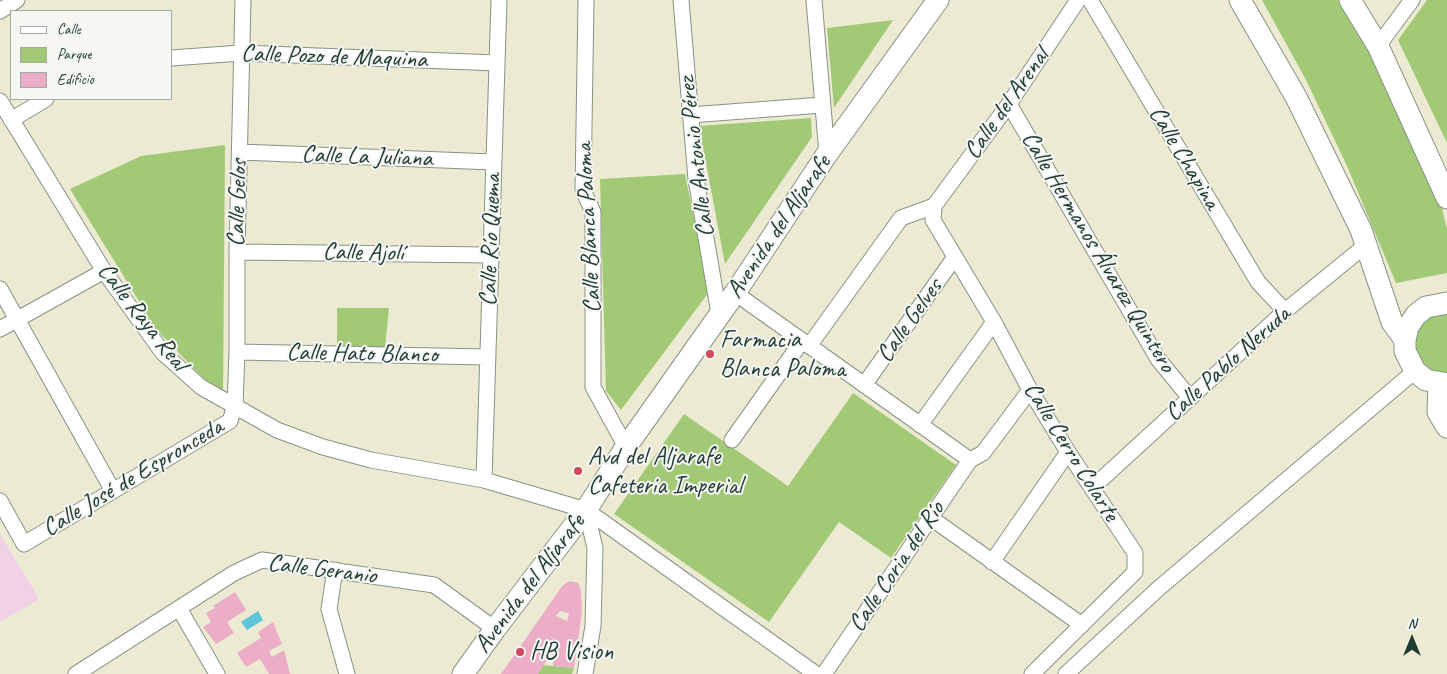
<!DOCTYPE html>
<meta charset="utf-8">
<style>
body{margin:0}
#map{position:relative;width:1447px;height:674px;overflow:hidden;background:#edead4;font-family:Caveat,sans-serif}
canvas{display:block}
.legend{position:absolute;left:10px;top:10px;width:162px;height:90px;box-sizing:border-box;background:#f6f6f2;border:1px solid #a0aca6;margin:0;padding:6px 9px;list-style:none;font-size:15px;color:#1f3d34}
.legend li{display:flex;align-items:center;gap:10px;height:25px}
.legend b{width:25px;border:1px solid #a0aca6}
.north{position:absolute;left:1387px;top:614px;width:50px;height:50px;-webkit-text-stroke:4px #f6f6f2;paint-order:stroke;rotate:0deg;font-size:14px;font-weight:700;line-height:20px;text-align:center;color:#1f3d34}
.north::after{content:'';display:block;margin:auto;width:18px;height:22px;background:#1f3d34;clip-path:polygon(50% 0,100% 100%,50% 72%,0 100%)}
</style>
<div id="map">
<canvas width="1447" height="674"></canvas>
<ul class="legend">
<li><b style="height:6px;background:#fff"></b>Calle</li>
<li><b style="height:14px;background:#a2ca76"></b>Parque</li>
<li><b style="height:14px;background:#ecaec7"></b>Edificio</li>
</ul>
<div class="north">N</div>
</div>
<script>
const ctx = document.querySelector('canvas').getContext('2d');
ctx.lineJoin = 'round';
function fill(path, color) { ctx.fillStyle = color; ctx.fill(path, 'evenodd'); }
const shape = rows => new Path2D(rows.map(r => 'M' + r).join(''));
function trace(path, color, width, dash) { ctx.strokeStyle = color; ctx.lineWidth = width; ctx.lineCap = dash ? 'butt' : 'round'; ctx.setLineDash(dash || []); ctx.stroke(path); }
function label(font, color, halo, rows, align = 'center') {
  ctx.font = font + ' Caveat,sans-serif'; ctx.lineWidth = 4; ctx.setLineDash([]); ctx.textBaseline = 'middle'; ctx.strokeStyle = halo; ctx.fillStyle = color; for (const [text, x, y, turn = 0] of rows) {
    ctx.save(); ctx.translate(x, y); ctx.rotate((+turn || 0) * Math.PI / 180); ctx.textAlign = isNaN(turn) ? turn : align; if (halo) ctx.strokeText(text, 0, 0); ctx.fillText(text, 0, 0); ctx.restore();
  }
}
fill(shape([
 [0,534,39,599,0,622]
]), '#f0d0e5');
fill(shape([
 [1262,0,1338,0,1369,51,1441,204,1447,229,1447,273,1396,283,1347,166,1305,78],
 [1427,0,1447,0,1447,143,1398,40],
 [893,20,834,108,827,28],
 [811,118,812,137,725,264,699,126],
 [225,145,223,399,156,329,70,189,141,156],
 [685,174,709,292,621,410,606,391,600,179],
 [337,308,389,308,385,348,337,346],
 [1447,312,1447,374,1431,371,1423,365,1414,346,1415,336,1426,318],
 [853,393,956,465,891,558,839,522,769,622,614,514,684,414,788,486],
 [543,665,574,668,572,674,538,674]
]), '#a2ca76');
fill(shape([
 [258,611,263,620,247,630,241,622]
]), '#5cc6d8');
fill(shape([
 [570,581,578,583,581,590,582,612,574,668,553,666,554,657,551,654,555,648,543,647,540,651,549,657,538,674,501,674,563,585],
 [560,611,569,613,567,621,556,616],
 [235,592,246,610,227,622,234,633,216,644,203,627,211,622,206,613,215,608,213,606],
 [273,622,282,644,269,651,272,657,284,650,290,674,269,674,260,659,246,667,237,653,261,638,258,632]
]), '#ecaec7');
const street = shape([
 [586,0,583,190,593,212,593,387,626,447],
 [681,0,696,179,719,314],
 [814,0,827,154],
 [1090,0,1258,282,1285,311],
 [0,11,17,0],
 [1378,46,1412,0],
 [171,58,241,53,497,63],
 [0,101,104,271,163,353,201,387,277,430,323,447,371,460,484,480,586,510,816,674],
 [1009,104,1158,359,1190,398],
 [690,115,822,105],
 [11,120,46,99],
 [240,152,493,162],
 [934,206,933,220,994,322,1030,390,1068,452,1135,553,1135,572,1032,674],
 [934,206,1009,104,1078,0],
 [237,252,490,255],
 [0,289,113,491],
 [735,293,970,460],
 [0,329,104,271],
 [809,346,901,218,934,206],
 [237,352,487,357],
 [864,385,955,257],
 [920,425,994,322],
 [732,440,802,341],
 [484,480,499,0],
 [1092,488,1285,311,1366,245],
 [0,501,24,544,230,421,235,406,237,352,237,252,243,0],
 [931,518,1082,625],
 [992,562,1068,452],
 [335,570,329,609,347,674],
 [180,610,217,674],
 [76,674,234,573,262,560,434,585,495,629],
 [585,674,593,626,595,548,586,510],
 [824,674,970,460,983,453,1030,390],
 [1066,674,1159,588,1415,371]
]);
const secondary = shape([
 [1240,0,1296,97,1361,230,1392,322,1405,340],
 [1350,0,1378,46,1447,198],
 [1447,303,1426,307,1416,315,1408,327,1405,340,1405,351,1415,371,1426,380,1447,384],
 [1439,384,1438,412,1447,427],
 [463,674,495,629,586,510,626,447,735,293,827,154,938,0]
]);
trace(street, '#869484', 17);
trace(secondary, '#869484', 23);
trace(street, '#fff', 15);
trace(secondary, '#fff', 21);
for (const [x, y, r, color] of [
 [710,354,5,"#d1495b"],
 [578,471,5,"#d1495b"],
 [520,652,5,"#d1495b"]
]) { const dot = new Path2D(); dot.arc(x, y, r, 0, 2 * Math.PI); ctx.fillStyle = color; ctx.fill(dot); trace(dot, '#f6f6f2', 2); }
label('25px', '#1f3d34', '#f6f6f2', [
 ["Calle Pozo de Maquina",334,57,2],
 ["Calle del Arenal",1007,104,-55],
 ["Calle La Juliana",367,157,2],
 ["Calle Antonio Pérez",697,157,-97],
 ["Calle Chapina",1184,158,59],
 ["Calle Gelos",238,203,-88],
 ["Avenida del Aljarafe",779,227,-56],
 ["Calle Blanca Paloma",589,228,-93],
 ["Calle Río Quema",491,240,-88],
 ["Calle Hermanos Álvarez Quintero",1098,252,59],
 ["Calle Ajolí",363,253,1],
 ["Calle Raya Real",142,317,52],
 ["Calle Gelves",910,321,-55],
 ["Calle Hato Blanco",362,354,1],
 ["Calle Pablo Neruda",1228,364,-42],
 ["Calle Cerro Colarte",1071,452,58],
 ["Calle José de Espronceda",133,478,-31],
 ["Calle Coria del Río",897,567,-56],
 ["Calle Geranio",322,570,7],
 ["Avenida del Aljarafe",530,584,-53]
]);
label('25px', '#1f3d34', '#f6f6f2', [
 ["Farmacia",720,340],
 ["Blanca Paloma",720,369],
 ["Avd del Aljarafe",588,457],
 ["Cafeteria Imperial",588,486],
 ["HB Vision",530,652]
], 'left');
</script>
